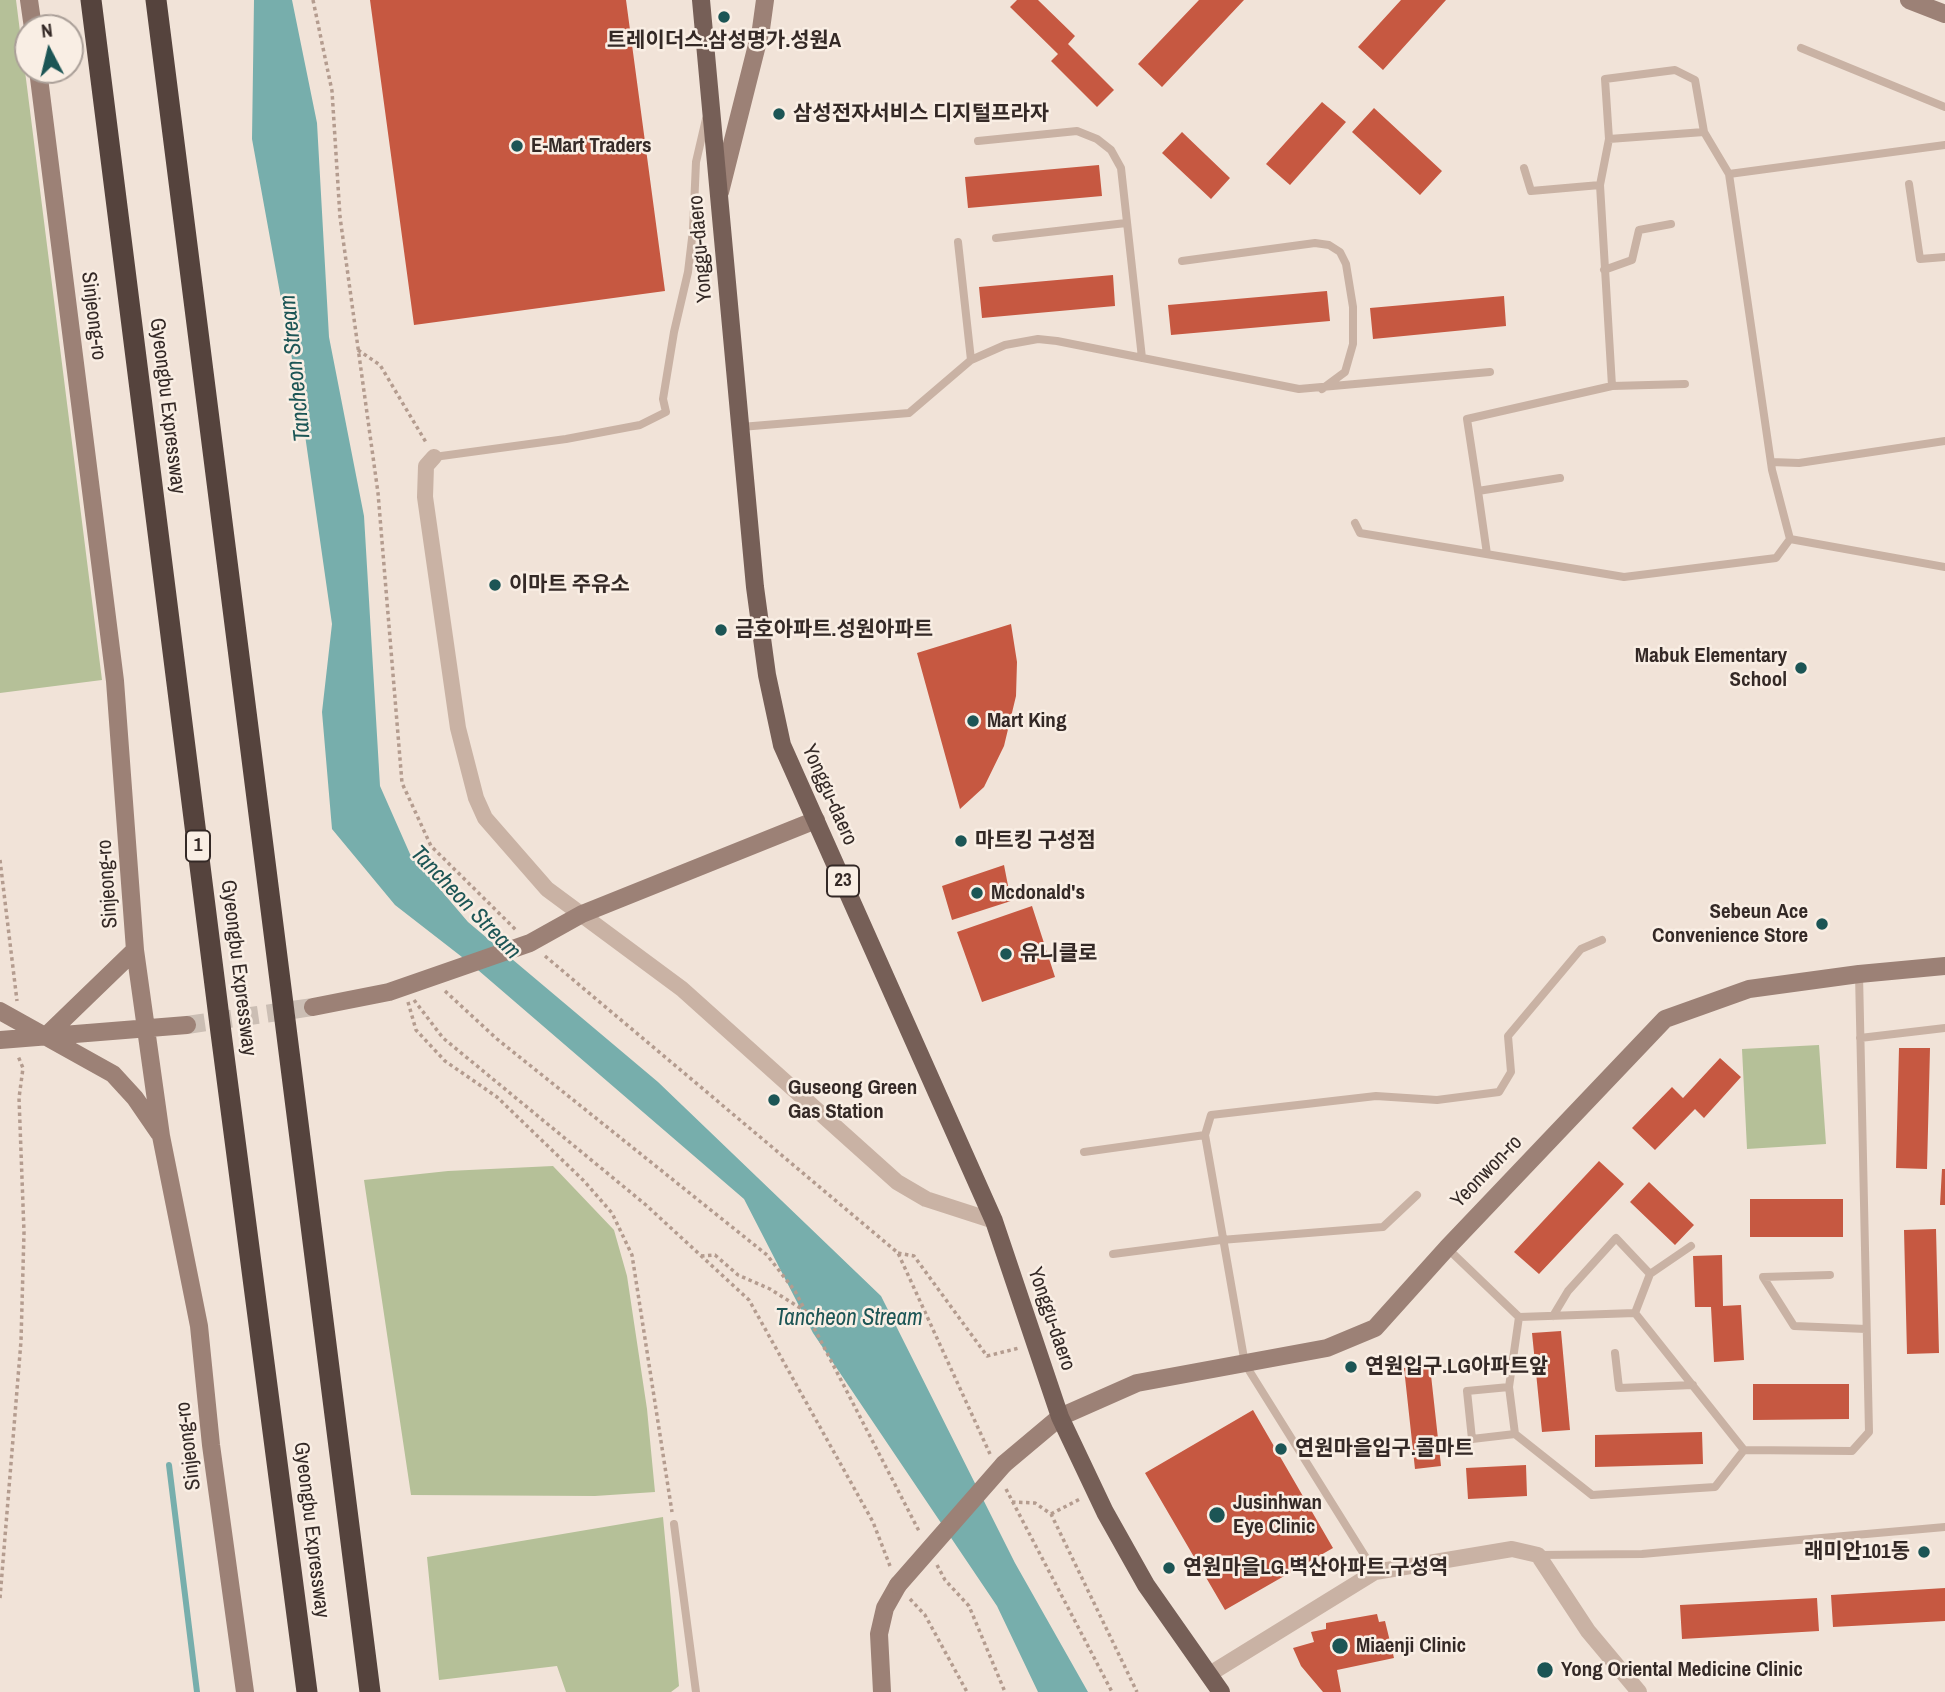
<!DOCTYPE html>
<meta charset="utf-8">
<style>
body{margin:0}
#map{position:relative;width:1945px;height:1692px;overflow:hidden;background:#f1e3d8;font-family:"Archivo Narrow",sans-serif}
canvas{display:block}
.north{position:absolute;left:14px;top:14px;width:70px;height:70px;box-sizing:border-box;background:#f9eee4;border:2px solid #aa9f98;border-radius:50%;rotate:353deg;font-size:19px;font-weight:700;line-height:28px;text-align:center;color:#342926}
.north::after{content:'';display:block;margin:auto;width:24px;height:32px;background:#1c5555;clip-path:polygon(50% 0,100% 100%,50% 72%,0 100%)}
</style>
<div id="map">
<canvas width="1945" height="1692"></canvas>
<div class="north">N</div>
</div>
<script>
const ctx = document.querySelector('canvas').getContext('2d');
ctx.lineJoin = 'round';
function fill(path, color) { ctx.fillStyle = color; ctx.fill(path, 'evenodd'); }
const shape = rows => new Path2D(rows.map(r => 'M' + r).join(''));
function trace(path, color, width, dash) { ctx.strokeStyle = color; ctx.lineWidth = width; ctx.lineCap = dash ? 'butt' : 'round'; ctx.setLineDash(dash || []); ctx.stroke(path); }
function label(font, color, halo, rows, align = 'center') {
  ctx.font = font + ' "Archivo Narrow","Noto Sans KR",sans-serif'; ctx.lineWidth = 5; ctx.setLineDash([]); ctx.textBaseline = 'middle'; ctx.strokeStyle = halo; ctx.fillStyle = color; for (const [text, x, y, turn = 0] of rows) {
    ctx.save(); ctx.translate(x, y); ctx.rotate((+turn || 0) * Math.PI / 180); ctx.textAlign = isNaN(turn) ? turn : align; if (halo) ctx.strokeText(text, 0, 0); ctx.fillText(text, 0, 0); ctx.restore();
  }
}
fill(shape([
 [0,0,16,0,102,680,0,693],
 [1819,1045,1826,1144,1747,1149,1742,1049],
 [553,1166,614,1230,627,1276,647,1409,655,1492,595,1496,411,1495,364,1180,448,1171],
 [663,1517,679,1686,671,1692,566,1692,557,1666,439,1680,427,1557]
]), '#b5c098');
fill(shape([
 [254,0,292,0,317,123,329,337,364,516,380,786,410,854,468,922,658,1082,881,1296,1015,1563,1088,1692,1038,1692,997,1606,813,1333,744,1199,471,964,395,905,332,829,322,712,332,624,302,414,252,139]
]), '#77aeac');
trace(shape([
 [169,1465,197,1692]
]), '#77aeac', 6);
fill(shape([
 [370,0,626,0,665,291,414,325],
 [1017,0,1038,0,1075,36,1068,44,1114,90,1097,107,1051,61,1058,54,1010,7],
 [1199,0,1244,0,1162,87,1138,64],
 [1401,0,1446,0,1383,70,1358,47],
 [1322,102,1346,122,1290,185,1266,164],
 [1374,108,1442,171,1420,195,1352,132],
 [1182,132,1230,178,1211,199,1162,153],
 [1099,165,1102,196,968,208,965,177],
 [1113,275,1115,306,982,318,979,287],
 [1327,291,1330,321,1171,335,1168,305],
 [1504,296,1506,326,1373,339,1370,308],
 [1011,624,1017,662,1016,696,1004,746,984,787,960,809,917,653],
 [1004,865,1011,901,952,920,942,886],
 [1032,906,1055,977,982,1002,957,932],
 [1899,1048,1930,1048,1927,1169,1896,1168],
 [1720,1058,1741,1077,1704,1118,1695,1109,1655,1150,1632,1128,1672,1087,1683,1098],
 [1599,1161,1624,1184,1539,1274,1514,1252],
 [1942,1169,1945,1169,1945,1205,1940,1205],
 [1649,1182,1694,1225,1675,1245,1630,1202],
 [1750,1199,1843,1199,1843,1237,1750,1237],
 [1936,1229,1939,1353,1907,1354,1904,1230],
 [1722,1255,1723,1306,1741,1305,1744,1360,1714,1362,1711,1307,1695,1307,1693,1256],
 [1561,1331,1570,1430,1542,1432,1532,1333],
 [1430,1366,1441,1466,1415,1469,1404,1368],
 [1753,1384,1849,1384,1849,1419,1753,1420],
 [1253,1410,1333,1548,1225,1610,1145,1473],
 [1702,1432,1703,1464,1595,1467,1595,1435],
 [1526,1465,1527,1496,1468,1499,1466,1468],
 [1945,1588,1945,1621,1833,1627,1831,1595],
 [1817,1598,1819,1631,1682,1639,1680,1605],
 [1377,1614,1379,1622,1385,1621,1394,1658,1337,1670,1341,1692,1323,1692,1301,1666,1293,1648,1314,1642,1311,1632,1326,1629,1326,1623]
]), '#c65841');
trace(shape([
 [187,1025,313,1007]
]), '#cbbeb4', 18, [18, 9]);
trace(shape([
 [313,0,332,91,340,217,378,493,402,783,431,846,516,930],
 [358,350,380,365,427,444],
 [0,860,17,1001],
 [545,956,898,1253,990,1454],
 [445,991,497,1039,767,1255,795,1291,920,1533],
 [414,1000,443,1038,646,1205,749,1300,873,1522,890,1566],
 [408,1002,416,1030,445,1061,497,1097,584,1181,612,1213,632,1255,672,1512],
 [898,1253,914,1256,987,1356,1019,1348],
 [701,1256,715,1255,738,1275,770,1289,805,1311],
 [1006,1489,1112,1692],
 [1012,1502,1035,1503,1051,1514,1137,1692],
 [1051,1514,1080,1499],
 [937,1565,945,1580,969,1606,1005,1692],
 [0,1598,21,1341,24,1232,19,1098,23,1068,18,1056],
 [910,1599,925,1615,967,1692]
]), '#b49c8f', 3.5, [3.5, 3.5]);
trace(shape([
 [1801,48,1945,107],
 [1609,139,1605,79,1675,70,1695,80,1704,132],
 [978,141,1077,131,1097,139,1111,150,1121,168,1142,358],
 [1524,168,1531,191,1600,185,1609,139,1704,132,1729,174,1772,470,1790,539,1945,567],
 [1729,174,1945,145],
 [1909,184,1920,259,1945,257],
 [996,238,1126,223],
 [958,242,971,360],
 [1182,261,1315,243,1329,245,1340,252,1346,264,1353,307,1353,344,1345,372,1322,389],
 [1604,270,1632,260,1639,230,1671,224],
 [1612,386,1685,384],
 [741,427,909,413,971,360,1005,345,1038,339,1057,341,1299,389,1490,372],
 [434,457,566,439,640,425,666,412,663,399,674,332,688,272,693,230,696,162,706,119],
 [1771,462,1799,463,1945,441],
 [1478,491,1467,419,1612,386,1600,185],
 [1355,523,1360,533,1624,577,1776,558,1790,539],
 [1487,554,1478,491,1560,478],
 [1860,1038,1945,1028],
 [1084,1152,1205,1135],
 [1447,1248,1519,1317,1509,1387,1515,1434,1592,1495,1715,1487,1744,1450,1852,1451,1869,1432,1859,974],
 [1113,1254,1221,1240,1383,1227,1417,1195],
 [1650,1274,1691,1246],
 [1830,1275,1763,1277,1794,1326,1866,1329],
 [1553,1316,1568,1291,1616,1238,1650,1274,1635,1313],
 [1519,1317,1635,1313,1744,1450],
 [1615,1353,1619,1388,1693,1385],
 [1509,1387,1467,1391,1472,1439,1515,1434],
 [674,1524,696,1692],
 [1538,1555,1642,1554,1945,1527],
 [1375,1572,1245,1364,1205,1135,1211,1115,1376,1096,1437,1100,1499,1092,1511,1072,1508,1036,1581,949,1602,940]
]), '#c9b2a4', 8);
trace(shape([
 [434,457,426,466,425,497,458,728,476,798,485,818,547,889,682,989,897,1182,926,1199,994,1221],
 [1208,1675,1375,1572,1512,1549,1538,1555,1588,1631,1639,1692]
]), '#c9b2a4', 16);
trace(shape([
 [29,0,33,28],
 [1909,0,1945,14],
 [38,70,115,681,135,950,161,1136,199,1326,211,1445,245,1692],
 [720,192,761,29,765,0],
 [313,1007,389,992,530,943,582,914,816,820],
 [0,1011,113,1074,135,1098,159,1133],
 [45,1037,135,950],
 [0,1040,187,1025],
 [1004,1464,1060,1417,1137,1383,1327,1348,1375,1328,1447,1248,1665,1019,1749,989,1859,974,1945,966],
 [882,1692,879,1634,885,1608,898,1585]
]), '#9c8176', 18);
trace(shape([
 [701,0,755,587,767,675,782,745,994,1221,1060,1417,1105,1512,1146,1585,1221,1692]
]), '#765f57', 18);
trace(shape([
 [91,0,221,1033,307,1692],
 [156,0,370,1692]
]), '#55433d', 21);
trace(shape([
 [898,1585,1004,1464]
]), '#9c8176', 18);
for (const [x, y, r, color] of [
 [724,17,7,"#1c5555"],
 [779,114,7,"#1c5555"],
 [517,146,7,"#1c5555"],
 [495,585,7,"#1c5555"],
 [721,630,7,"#1c5555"],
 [1801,668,7,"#1c5555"],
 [973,721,7,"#1c5555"],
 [961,841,7,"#1c5555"],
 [977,893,7,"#1c5555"],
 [1822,924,7,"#1c5555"],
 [1006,954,7,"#1c5555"],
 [774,1100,7,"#1c5555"],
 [1351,1367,7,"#1c5555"],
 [1281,1449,7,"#1c5555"],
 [1217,1515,9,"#1c5555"],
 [1924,1552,7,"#1c5555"],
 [1169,1568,7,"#1c5555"],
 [1340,1646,9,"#1c5555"],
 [1545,1670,9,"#1c5555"]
]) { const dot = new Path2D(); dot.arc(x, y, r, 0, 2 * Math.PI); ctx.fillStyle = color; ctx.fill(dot); trace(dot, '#f9eee4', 2.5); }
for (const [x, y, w] of [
 [198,846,24],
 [843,881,32]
]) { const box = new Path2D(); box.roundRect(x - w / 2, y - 15.5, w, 31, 5); ctx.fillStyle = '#f9eee4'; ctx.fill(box); trace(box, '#342926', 2); }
label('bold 19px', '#342926', null, [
 ["1",198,846],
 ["23",843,881]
]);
label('bold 21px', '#342926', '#f9eee4', [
 ["트레이더스.삼성명가.성원A",724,41,"center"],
 ["삼성전자서비스 디지털프라자",793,114],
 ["E-Mart Traders",531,146],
 ["이마트 주유소",509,585],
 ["금호아파트.성원아파트",735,630],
 ["Mabuk Elementary",1787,656,"right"],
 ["School",1787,680,"right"],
 ["Mart King",987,721],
 ["마트킹 구성점",975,841],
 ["Mcdonald's",991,893],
 ["Sebeun Ace",1808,912,"right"],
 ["Convenience Store",1808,936,"right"],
 ["유니클로",1020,954],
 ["Guseong Green",788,1088],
 ["Gas Station",788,1112],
 ["연원입구.LG아파트앞",1365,1367],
 ["연원마을입구.콜마트",1295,1449],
 ["Jusinhwan",1233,1503],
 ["Eye Clinic",1233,1527],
 ["래미안101동",1910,1552,"right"],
 ["연원마을LG.벽산아파트.구성역",1183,1568],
 ["Miaenji Clinic",1356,1646],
 ["Yong Oriental Medicine Clinic",1561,1670]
], 'left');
label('21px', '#342926', '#f9eee4', [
 ["Yonggu-daero",701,249,-95],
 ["Sinjeong-ro",93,316,83],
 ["Gyeongbu Expressway",167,406,83],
 ["Yonggu-daero",829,795,66],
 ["Sinjeong-ro",108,884,-94],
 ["Gyeongbu Expressway",238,968,83],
 ["Yeonwon-ro",1487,1172,-46],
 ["Yonggu-daero",1051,1319,71],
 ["Sinjeong-ro",189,1446,-97],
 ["Gyeongbu Expressway",311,1530,83]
]);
label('italic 23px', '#1c5555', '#f9eee4', [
 ["Tancheon Stream",296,368,-96],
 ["Tancheon Stream",465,903,46],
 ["Tancheon Stream",849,1319]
]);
</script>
